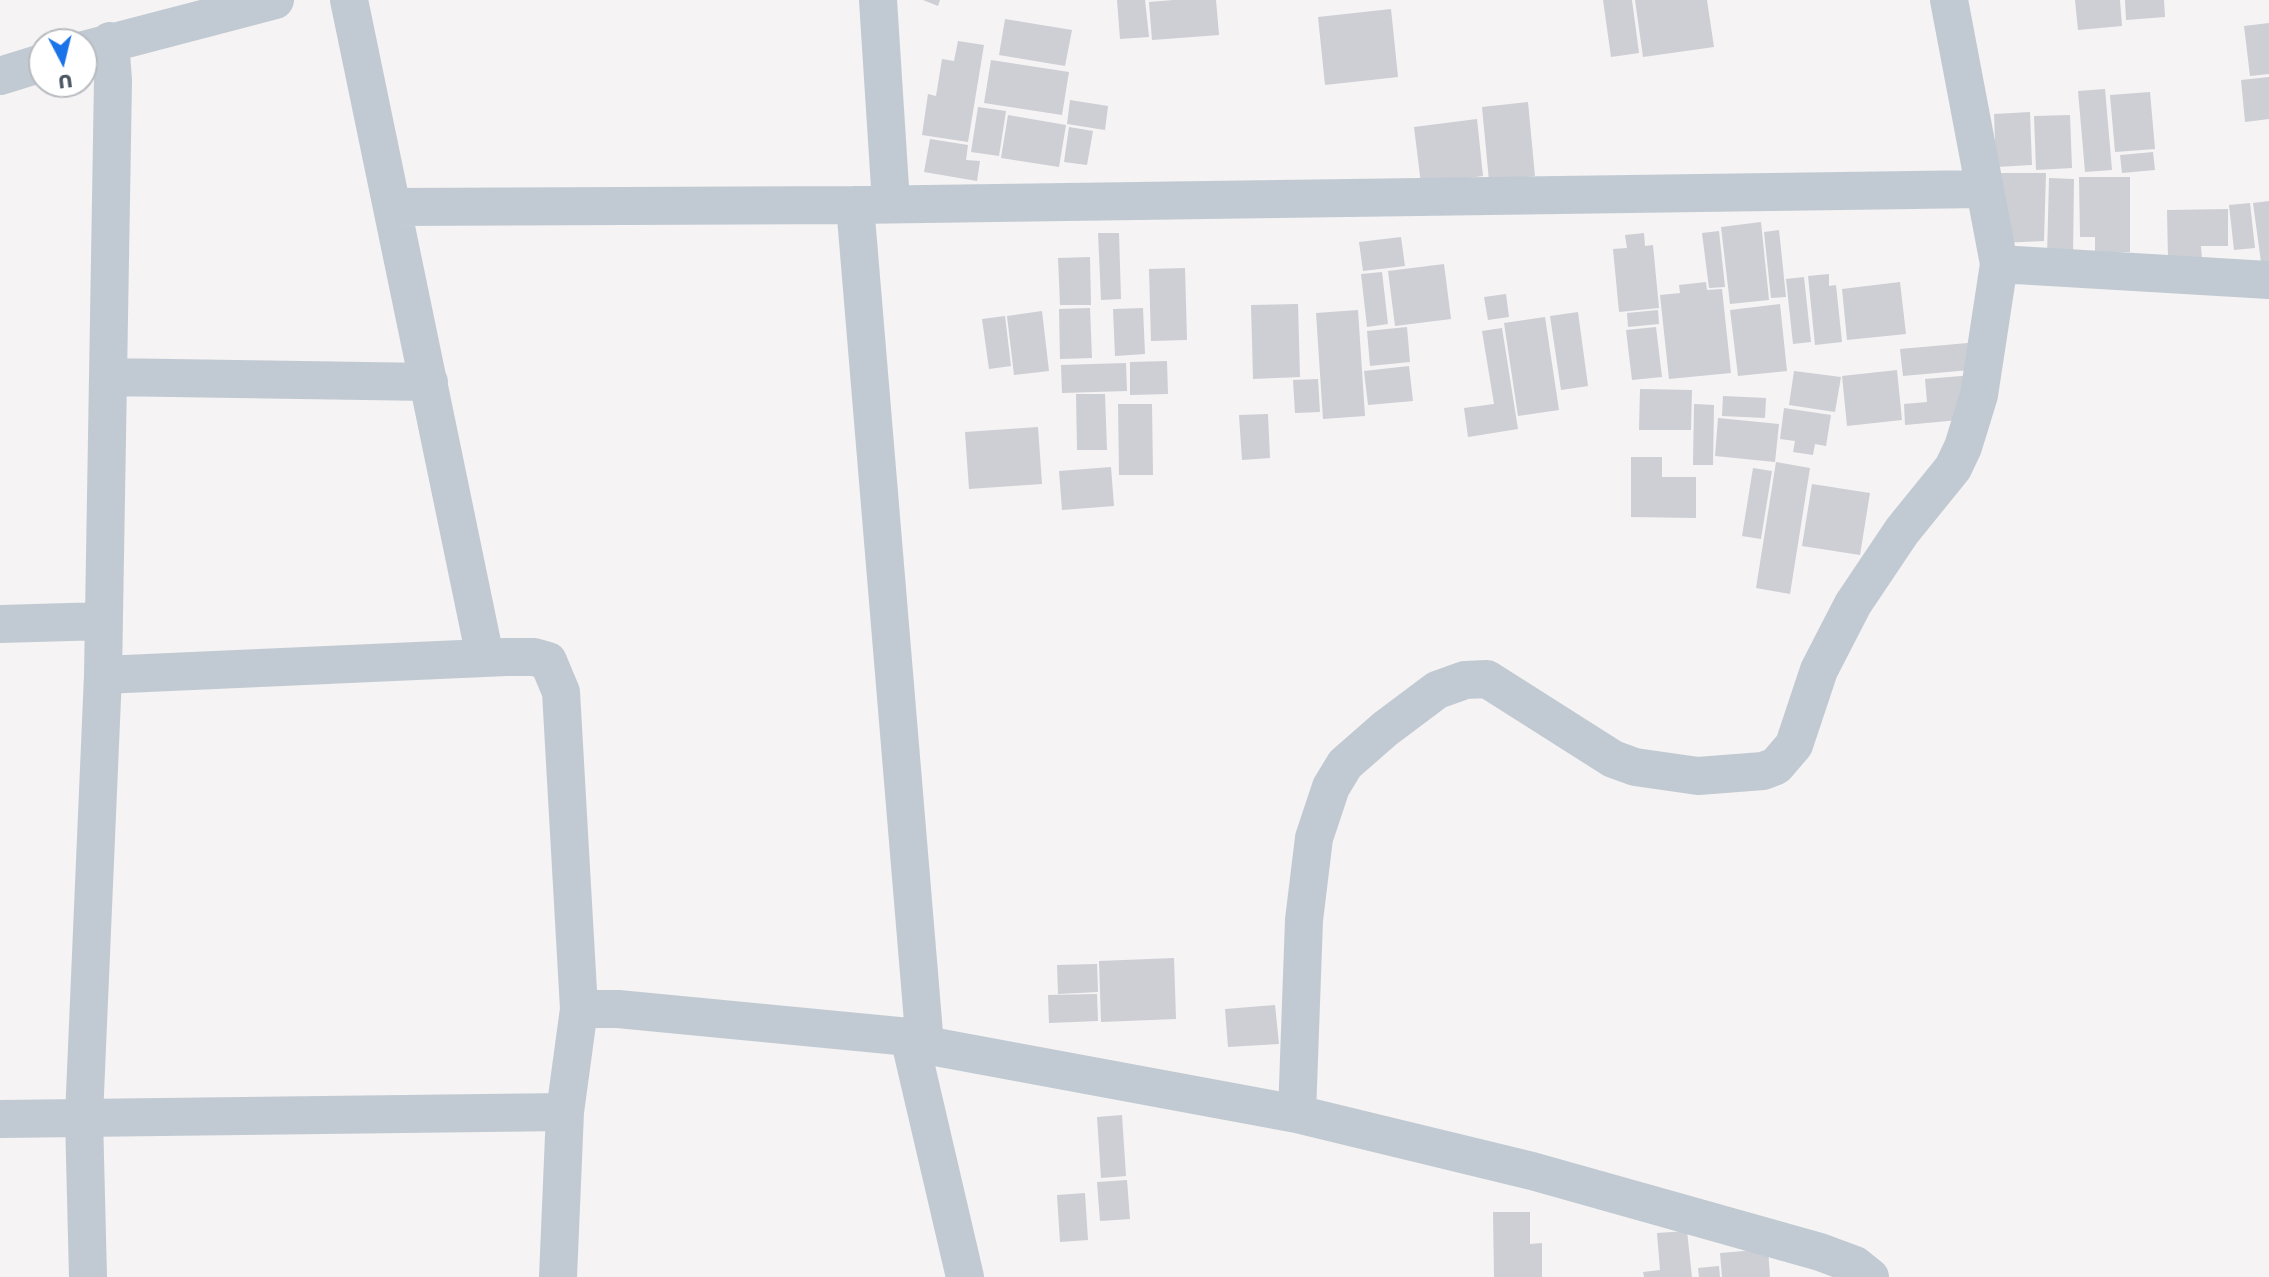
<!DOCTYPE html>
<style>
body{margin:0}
#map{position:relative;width:2269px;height:1277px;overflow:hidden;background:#f5f3f3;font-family:"Golos Text",sans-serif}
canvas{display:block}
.north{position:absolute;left:28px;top:28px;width:70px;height:70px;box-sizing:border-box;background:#fff;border:2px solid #b7bbc0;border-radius:50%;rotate:173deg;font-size:19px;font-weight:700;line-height:28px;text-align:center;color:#4a5661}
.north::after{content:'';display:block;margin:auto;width:24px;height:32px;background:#1a73e8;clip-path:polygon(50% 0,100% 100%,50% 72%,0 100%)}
</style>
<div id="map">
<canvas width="2269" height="1277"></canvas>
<div class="north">U</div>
</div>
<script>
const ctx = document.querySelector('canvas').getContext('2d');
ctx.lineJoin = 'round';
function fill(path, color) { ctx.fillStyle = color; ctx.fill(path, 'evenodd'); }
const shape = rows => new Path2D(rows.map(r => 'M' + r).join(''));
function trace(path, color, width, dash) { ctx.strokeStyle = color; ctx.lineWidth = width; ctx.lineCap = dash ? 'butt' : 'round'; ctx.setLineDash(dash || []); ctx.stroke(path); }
fill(shape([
 [923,0,940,0,938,6],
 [1117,0,1145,0,1149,37,1120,39],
 [1173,0,1216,0,1219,35,1152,40,1149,2],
 [1603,0,1632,0,1639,53,1611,57],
 [1635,0,1707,0,1714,47,1643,57],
 [2075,0,2120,0,2122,26,2078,30],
 [2125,0,2164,0,2165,17,2126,20],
 [1391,9,1398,77,1325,85,1318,17],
 [1005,19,1072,30,1065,66,999,55],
 [2269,23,2269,74,2250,76,2244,26],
 [958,41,984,45,968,142,922,135,928,94,936,96,942,59,954,61],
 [991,60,1069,72,1062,115,984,103],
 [2269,77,2269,119,2245,122,2241,80],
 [2105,89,2112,170,2085,172,2078,91],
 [2150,92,2155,149,2115,152,2110,95],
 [1070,100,1108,106,1105,130,1067,124],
 [1528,102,1535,176,1489,181,1482,107],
 [978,107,1006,111,999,156,971,152],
 [2030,112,2032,165,1996,167,1994,114],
 [1008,115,1066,125,1059,167,1001,158],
 [2070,115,2072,168,2036,170,2034,116],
 [1477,119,1483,176,1421,184,1414,127],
 [1069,127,1093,131,1087,165,1064,162],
 [930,139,968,145,966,160,980,161,977,181,924,172],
 [2153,152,2155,170,2122,173,2120,155],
 [1993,173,2046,173,2044,241,2001,243],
 [2079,177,2130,177,2130,252,2095,252,2095,237,2080,237],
 [2049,178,2074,179,2073,258,2047,258],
 [2269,201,2269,261,2261,262,2253,203],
 [2250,203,2255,248,2234,250,2229,205],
 [2228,209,2228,246,2201,246,2202,259,2168,259,2167,210],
 [1761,222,1769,300,1730,304,1721,227],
 [1779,230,1786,297,1771,298,1764,232],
 [1719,231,1725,287,1709,288,1702,233],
 [1098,233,1119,233,1121,299,1101,300],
 [1644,233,1645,246,1653,245,1659,308,1619,312,1613,249,1627,248,1625,235],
 [1401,237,1405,266,1363,271,1359,242],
 [1090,257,1091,305,1060,305,1058,258],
 [1444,264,1451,319,1395,326,1388,271],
 [1185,268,1187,340,1151,341,1149,269],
 [1382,272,1388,324,1367,327,1361,274],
 [1829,274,1829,286,1836,285,1842,342,1815,345,1808,276],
 [1804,277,1811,342,1793,344,1786,279],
 [1706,282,1707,290,1722,289,1731,373,1669,379,1660,295,1680,293,1679,285],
 [1900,282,1906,334,1847,340,1842,289],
 [1506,294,1509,317,1488,320,1484,297],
 [1298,304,1300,377,1253,379,1251,305],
 [1780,304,1787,371,1738,376,1730,310],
 [1090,308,1092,358,1060,359,1059,309],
 [1143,308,1145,354,1115,356,1113,309],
 [1358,310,1365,416,1323,419,1316,313],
 [1658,310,1659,324,1628,327,1627,313],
 [1042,311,1049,371,1014,375,1007,316],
 [1578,312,1588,386,1561,390,1550,316],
 [1005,316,1011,366,989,369,982,319],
 [1545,317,1559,410,1518,416,1504,323],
 [1407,327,1410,362,1370,366,1367,331],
 [1656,327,1662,377,1632,380,1626,330],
 [1502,328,1518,429,1468,437,1464,408,1494,404,1482,331],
 [1979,342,1981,369,1903,376,1900,349],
 [1167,361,1168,394,1130,395,1130,362],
 [1126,363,1127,391,1062,393,1061,365],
 [1409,366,1413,401,1368,405,1364,371],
 [1897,370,1902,420,1847,426,1842,376],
 [1794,371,1841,377,1835,412,1789,405],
 [1973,375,1959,420,1905,425,1904,404,1927,402,1925,379],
 [1318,379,1320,412,1295,413,1293,380],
 [1640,389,1692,390,1691,430,1639,430],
 [1076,394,1105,394,1107,450,1077,450],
 [1723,396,1766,398,1765,418,1722,416],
 [1118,404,1152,404,1153,475,1119,475],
 [1694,404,1714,405,1713,465,1693,465],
 [1784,408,1831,415,1826,446,1815,444,1813,455,1793,452,1795,441,1780,439],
 [1268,414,1270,458,1242,460,1239,415],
 [1718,418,1779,424,1775,462,1715,456],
 [1038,427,1042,484,969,489,965,432],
 [1631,457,1662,457,1662,477,1696,477,1696,518,1631,517],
 [1776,462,1810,468,1790,594,1756,588],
 [1111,467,1114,506,1062,510,1059,471],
 [1753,468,1772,471,1761,539,1742,536],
 [1812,484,1870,493,1860,555,1802,546],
 [1174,958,1176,1019,1101,1022,1099,961],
 [1097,964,1098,992,1058,994,1057,965],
 [1097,994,1098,1021,1049,1023,1048,995],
 [1275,1005,1279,1044,1228,1047,1225,1009],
 [1122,1115,1126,1176,1101,1178,1097,1117],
 [1127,1180,1130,1219,1100,1221,1097,1182],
 [1085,1193,1088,1240,1060,1242,1057,1195],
 [1493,1212,1530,1212,1530,1244,1542,1243,1542,1277,1494,1277],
 [1687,1231,1692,1277,1644,1277,1643,1272,1660,1270,1657,1233],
 [1768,1249,1770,1277,1722,1277,1720,1253],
 [1719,1266,1720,1277,1699,1277,1698,1268]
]), '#cdcfd5');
trace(shape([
 [349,0,485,657],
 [878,0,891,203],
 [1949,0,1999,264],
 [84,50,275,0],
 [0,76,42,63],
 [855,205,925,1045],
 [392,207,855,205,1982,189],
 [108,377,429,382],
 [0,624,104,621],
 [103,675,506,657,534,657,548,661,561,692,579,1009,618,1009,909,1037,925,1045,1297,1114,1532,1171,1820,1252,1855,1265,1870,1277],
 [909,1037,965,1277],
 [1297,1114,1304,920,1314,838,1331,787,1345,764,1385,729,1437,690,1465,680,1487,679,1613,759,1635,767,1698,776,1763,771,1776,766,1794,745,1819,670,1853,604,1902,531,1953,468,1963,447,1979,395,1999,264,2269,280],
 [0,1119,565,1112],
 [88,1277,84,1117,103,675,113,80,110,41],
 [558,1277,565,1112,579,1009]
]), '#c1cad2', 38);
</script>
